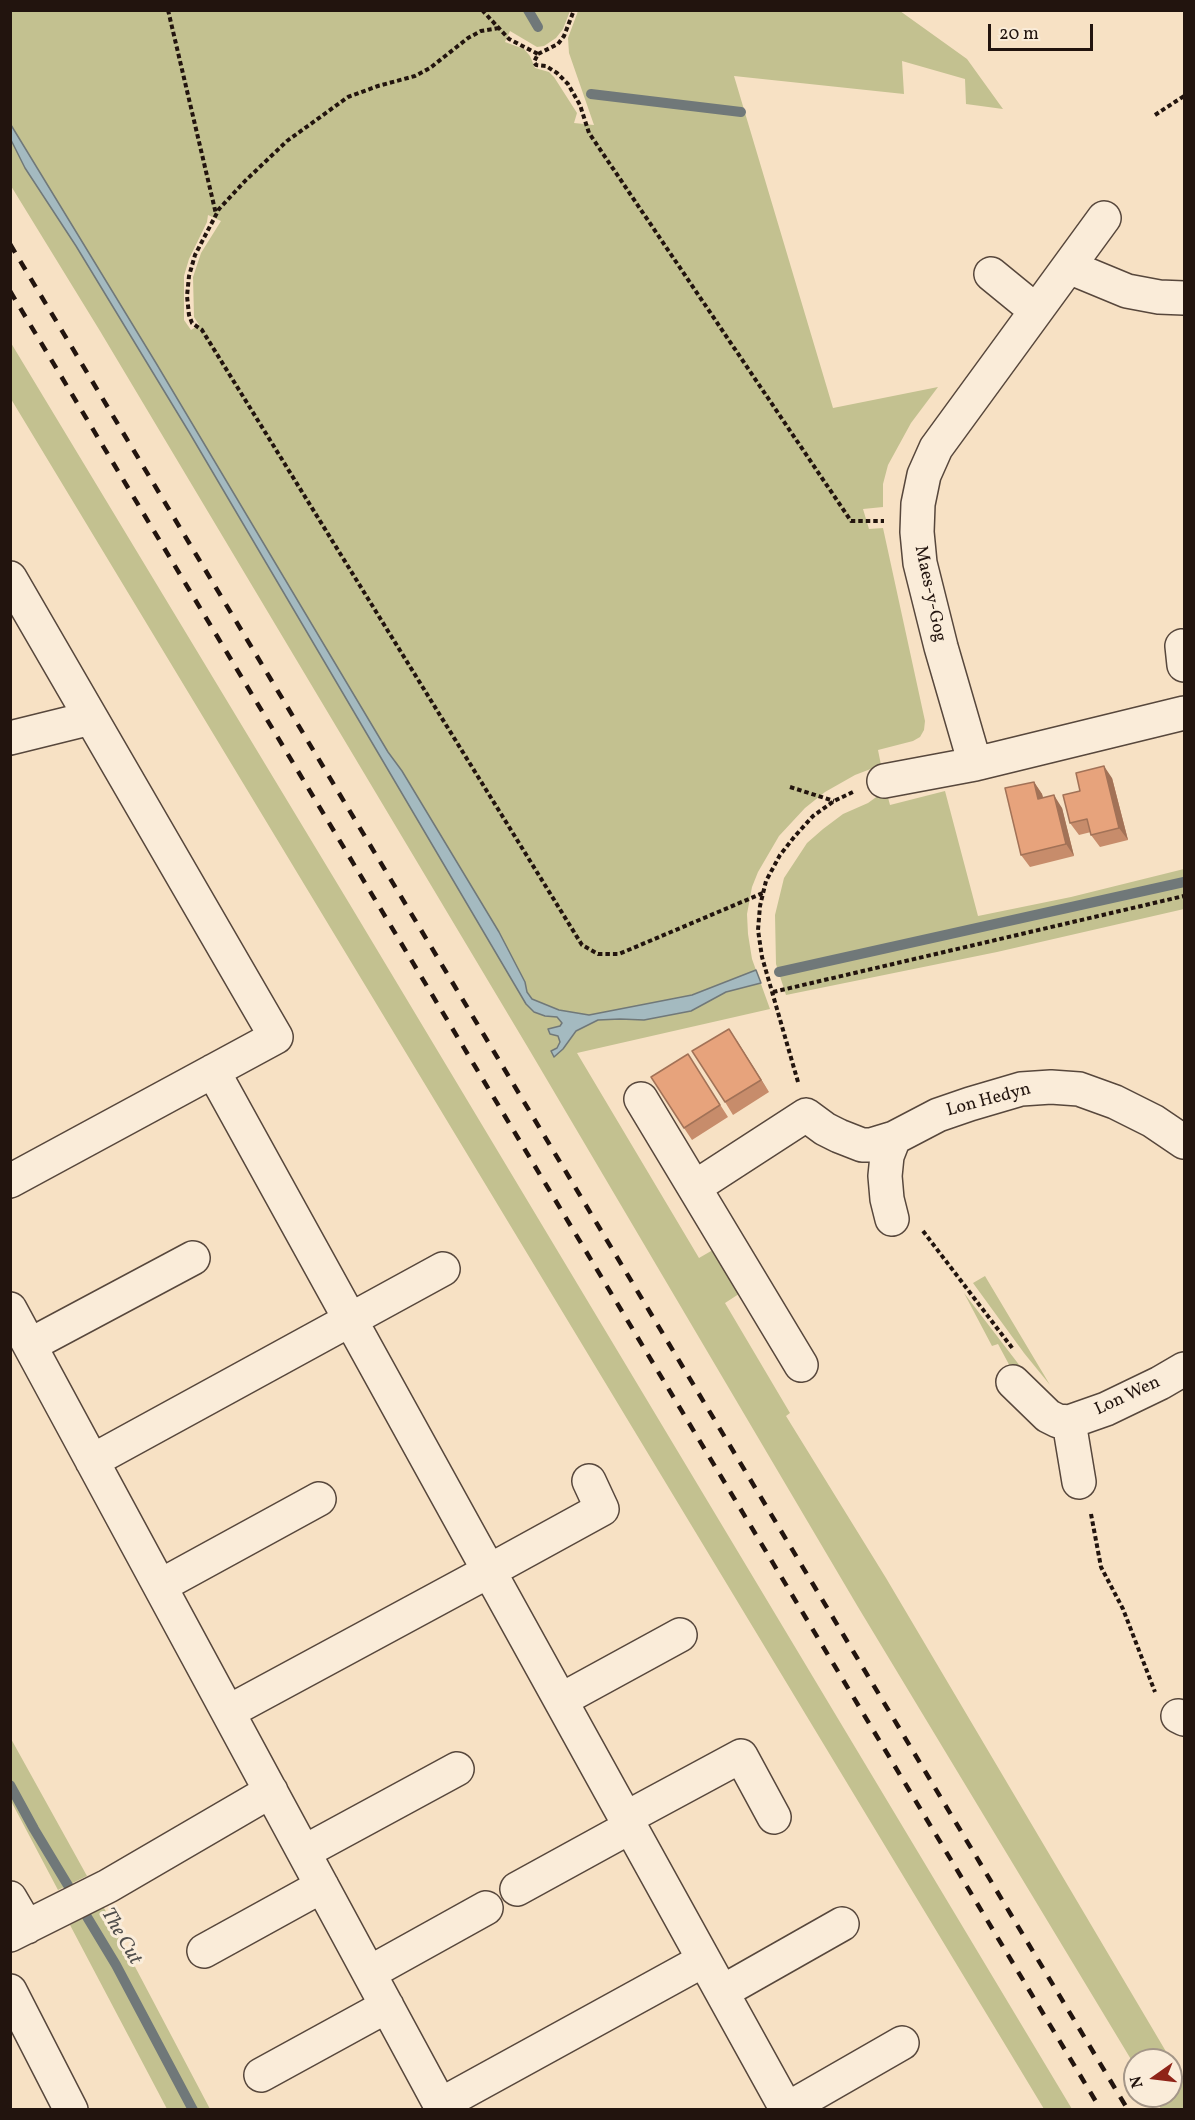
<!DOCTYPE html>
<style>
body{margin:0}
#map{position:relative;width:1195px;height:2120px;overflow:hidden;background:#f7e1c4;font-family:Vollkorn,serif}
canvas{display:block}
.frame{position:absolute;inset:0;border:12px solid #22140e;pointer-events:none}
.north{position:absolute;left:1123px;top:2048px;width:60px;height:60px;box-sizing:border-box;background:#faecd9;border:2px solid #a49688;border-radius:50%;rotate:256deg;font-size:16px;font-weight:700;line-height:24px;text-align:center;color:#22140e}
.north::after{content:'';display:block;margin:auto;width:21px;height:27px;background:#8f2418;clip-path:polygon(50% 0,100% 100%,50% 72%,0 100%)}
.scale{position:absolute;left:988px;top:24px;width:105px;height:27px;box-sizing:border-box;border:3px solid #22140e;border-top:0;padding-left:8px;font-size:18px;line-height:21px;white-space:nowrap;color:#22140e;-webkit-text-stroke:4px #faecd9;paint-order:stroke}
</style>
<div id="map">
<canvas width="1195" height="2120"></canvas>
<div class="frame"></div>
<div class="north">N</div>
<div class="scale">20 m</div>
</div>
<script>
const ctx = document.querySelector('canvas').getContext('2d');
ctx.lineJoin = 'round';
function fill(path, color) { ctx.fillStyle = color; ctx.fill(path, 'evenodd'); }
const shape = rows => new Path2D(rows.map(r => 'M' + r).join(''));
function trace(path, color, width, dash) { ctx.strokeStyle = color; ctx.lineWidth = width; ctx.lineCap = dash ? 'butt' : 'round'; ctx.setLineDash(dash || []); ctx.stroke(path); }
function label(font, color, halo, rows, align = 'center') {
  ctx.font = font + ' Vollkorn,serif'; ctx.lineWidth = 6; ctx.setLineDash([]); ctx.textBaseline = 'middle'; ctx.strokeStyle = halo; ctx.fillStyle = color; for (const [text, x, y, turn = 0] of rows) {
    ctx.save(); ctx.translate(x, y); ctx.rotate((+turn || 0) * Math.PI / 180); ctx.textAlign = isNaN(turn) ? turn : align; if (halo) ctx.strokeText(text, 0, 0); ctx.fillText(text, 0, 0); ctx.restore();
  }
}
fill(shape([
 [11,11,570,11,563,29,556,38,544,46,537,47,510,31,505,42,524,49,530,56,535,68,549,72,554,77,577,113,574,123,594,125,569,53,568,38,578,11,900,11,967,59,1003,109,966,104,965,79,902,61,904,94,734,76,833,408,938,387,911,423,888,465,883,484,883,507,863,509,869,529,883,528,925,721,924,730,920,737,913,741,878,750,881,765,855,775,825,792,805,808,779,836,758,872,752,887,747,914,748,934,752,959,770,1009,577,1053,699,1258,718,1247,745,1290,725,1303,790,1413,786,1416,886,1578,1171,2060,1135,2060,1135,2066,858,1607,530,1051,100,331,11,186],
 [208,215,221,221,201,253,193,277,194,317,199,325,191,330,184,320,184,276,189,259,207,222],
 [11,343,349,903,1072,2109,1044,2109,11,399],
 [886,790,890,805,945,791,978,916,1071,897,1184,869,1184,909,997,952,786,995,776,964,775,915,784,878,807,843,823,829,843,814,868,803],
 [985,1276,1050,1385,1024,1353,973,1283],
 [964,1293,1020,1366,1013,1372,998,1344,992,1346],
 [10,1737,87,1876,58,1890,11,1801],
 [103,1906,210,2109,167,2109,70,1925],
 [1171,2061,1184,2083,1184,2109,1161,2109,1153,2096,1171,2096]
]), '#c3c190');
const water = shape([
 [11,125,156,363,388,752,402,771,499,932,525,982,527,992,532,999,559,1010,589,1015,692,995,756,970,761,983,726,992,691,1011,644,1020,620,1019,598,1020,576,1031,563,1049,554,1057,551,1051,557,1048,560,1042,558,1036,550,1034,548,1029,560,1026,562,1023,557,1017,545,1016,534,1012,526,1004,189,432,76,246,25,168,11,140,11,125]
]);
fill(water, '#a4bac0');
trace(water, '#707879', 1.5);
trace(shape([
 [528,10,538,27],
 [591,94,741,112],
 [779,972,1184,882],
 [10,1785,34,1829,116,1965,193,2110]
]), '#707879', 10);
const minor = shape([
 [1069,267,1127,291,1159,297,1184,298],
 [991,274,1035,310],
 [10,578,276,1037,10,1181],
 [1182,646,1184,665],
 [10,738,91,718],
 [975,764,941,647,920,563,917,532,918,504,924,475,936,448,1104,218],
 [884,781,975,764,1184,713],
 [213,1071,489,1571,602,1509,589,1481],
 [641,1099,801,1365],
 [695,1187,806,1115,825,1129,839,1136,862,1145,871,1145,894,1138,938,1115,970,1104,1021,1089,1051,1087,1079,1089,1115,1102,1153,1121,1184,1142],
 [892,1219,887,1199,885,1176,887,1156,894,1138],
 [10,1309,443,2110],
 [30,1345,193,1258],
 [1013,1382,1048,1416,1058,1421,1069,1422,1106,1409,1160,1383,1184,1369],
 [1069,1422,1079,1482],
 [92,1461,443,1269],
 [160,1586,319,1499],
 [561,1700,680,1635],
 [228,1712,489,1571,787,2110],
 [1178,1716,1184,1719],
 [626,1818,741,1756,774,1817],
 [304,1852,457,1769],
 [517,1889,630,1827],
 [10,1898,27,1927],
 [10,1935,108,1886,271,1791],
 [204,1951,322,1886],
 [369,1973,486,1908],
 [10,1991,71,2110],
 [722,1992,842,1924],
 [261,2075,387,2006],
 [440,2105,704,1960],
 [787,2109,902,2043]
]);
trace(minor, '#57473c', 36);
trace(shape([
 [168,10,216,214],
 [482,10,509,39,538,54,534,62,536,65,546,66,557,73,568,84,580,105,589,133,851,521,884,521],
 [499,28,481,31,468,38,430,68,415,76,378,86,348,97,287,141,245,181,219,209,195,255,189,276,187,296,189,315,192,323,202,330,582,945,598,954,619,954,763,893],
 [538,54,558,44,564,36,574,10],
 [1155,115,1184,96],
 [790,787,834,801],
 [773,992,1184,896],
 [798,1082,762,957,758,930,760,906,766,881,780,855,795,836,813,816,834,801,853,792],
 [923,1231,1013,1349],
 [1091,1514,1101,1567,1123,1609,1155,1692]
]), '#22140e', 4, [4.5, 3]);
trace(minor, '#faecd9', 33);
trace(shape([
 [10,244,1128,2110],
 [10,291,1101,2110]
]), '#22140e', 4.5, [10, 10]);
fill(shape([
 [1112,778,1128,840,1100,847,1091,835,1091,832,1079,835,1070,823,1080,791],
 [1034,782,1042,794,1043,798,1062,808,1074,856,1030,867,1021,855],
 [737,1041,769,1092,733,1115,725,1102],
 [696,1067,728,1117,692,1140,684,1128]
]), '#c78c6b');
fill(shape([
 [1104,766,1112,778,1128,840,1119,828],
 [1034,782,1042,794,1047,811,1038,799],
 [1054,795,1062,808,1074,856,1066,844],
 [729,1029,737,1041,769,1092,761,1080]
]), '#a27257');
const building = shape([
 [1104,766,1119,828,1091,835,1087,819,1070,823,1063,795,1080,791,1076,773,1104,766],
 [1034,782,1038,799,1054,795,1066,844,1021,855,1005,788,1034,782],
 [729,1029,761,1080,725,1102,692,1051,729,1029],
 [688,1054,720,1105,684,1128,651,1077,688,1054]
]);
fill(building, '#e7a37c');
trace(building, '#a27257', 1.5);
label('18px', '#22140e', '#faecd9', [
 ["Maes-y-Gog",929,594,78],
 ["Lon Hedyn",989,1101,-15],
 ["Lon Wen",1128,1397,-25]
]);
label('italic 20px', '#504e4c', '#faecd9', [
 ["The Cut",120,1937,60]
]);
</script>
